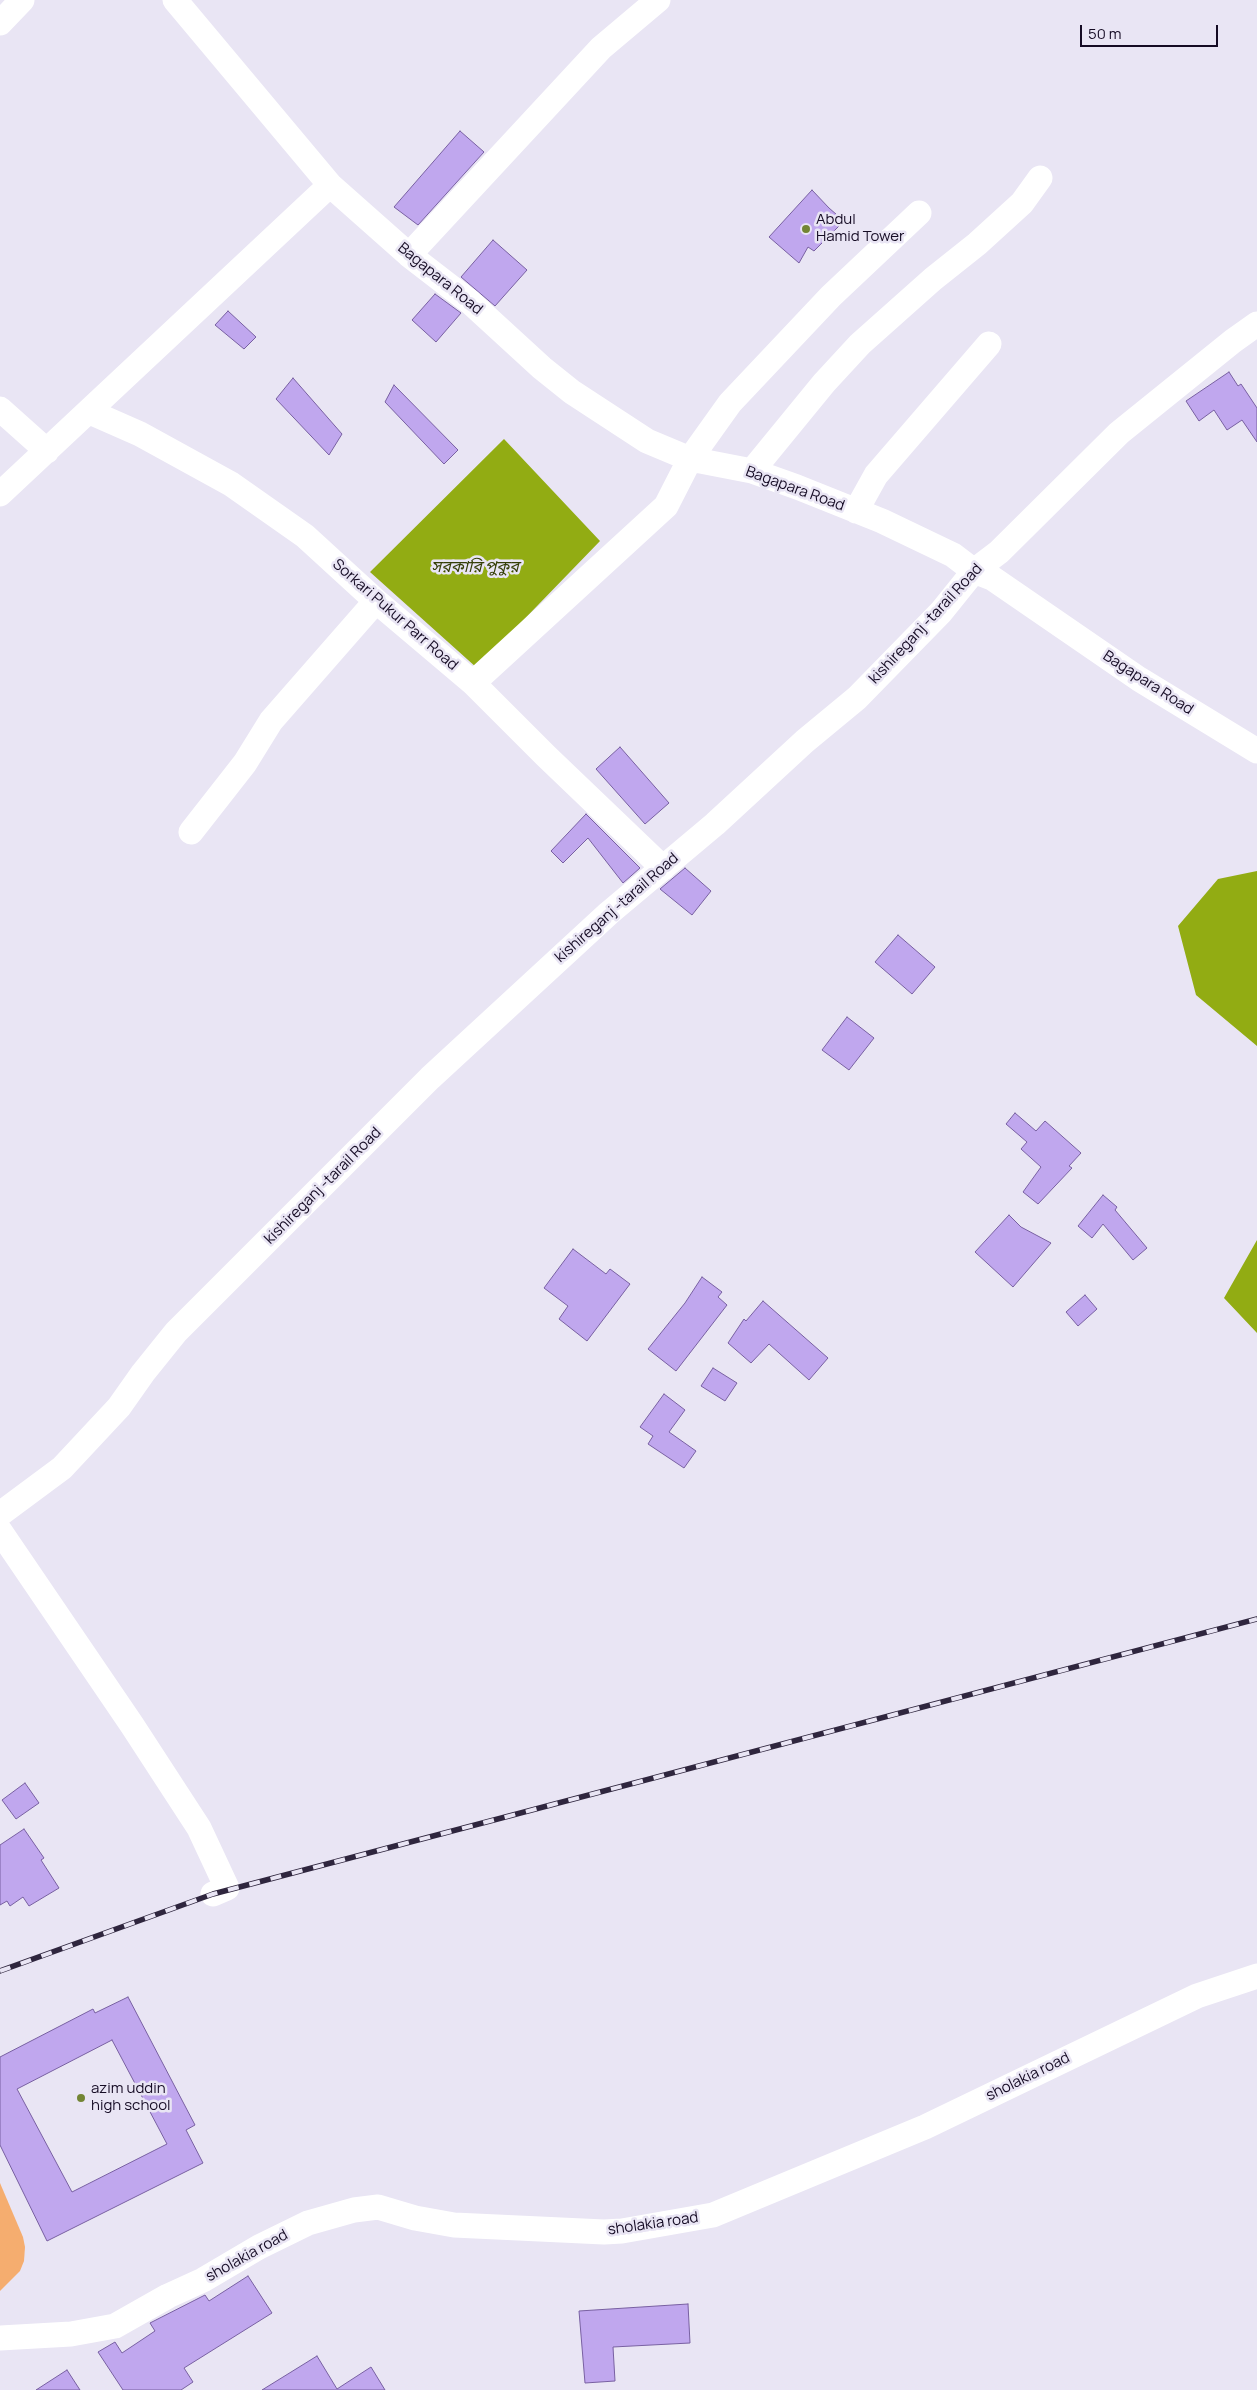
<!DOCTYPE html>
<meta charset="utf-8">
<style>
body{margin:0}
#map{position:relative;width:1257px;height:2390px;overflow:hidden;background:#e9e5f4;font-family:Manrope,sans-serif}
canvas{display:block}
.scale{position:absolute;left:1080px;top:25px;width:138px;height:22px;box-sizing:border-box;border:2px solid #150b24;border-top:0;padding-left:6px;font-size:15px;line-height:18px;white-space:nowrap;color:#150b24;-webkit-text-stroke:4px #e9e5f4;paint-order:stroke}
</style>
<div id="map">
<canvas width="1257" height="2390"></canvas>
<div class="scale">50 m</div>
</div>
<script>
const ctx = document.querySelector('canvas').getContext('2d');
ctx.lineJoin = 'round';
function fill(path, color) { ctx.fillStyle = color; ctx.fill(path, 'evenodd'); }
const shape = rows => new Path2D(rows.map(r => 'M' + r).join(''));
function trace(path, color, width, dash) { ctx.strokeStyle = color; ctx.lineWidth = width; ctx.lineCap = dash ? 'butt' : 'round'; ctx.setLineDash(dash || []); ctx.stroke(path); }
function label(font, color, halo, rows, align = 'center') {
  ctx.font = font + ' Manrope,"Noto Sans Bengali",sans-serif'; ctx.lineWidth = 5; ctx.setLineDash([]); ctx.textBaseline = 'middle'; ctx.strokeStyle = halo; ctx.fillStyle = color; for (const [text, x, y, turn = 0] of rows) {
    ctx.save(); ctx.translate(x, y); ctx.rotate((+turn || 0) * Math.PI / 180); ctx.textAlign = isNaN(turn) ? turn : align; if (halo) ctx.strokeText(text, 0, 0); ctx.fillText(text, 0, 0); ctx.restore();
  }
}
fill(shape([
 [0,2183,23,2237,25,2247,24,2261,20,2271,0,2291]
]), '#f5ad6f');
fill(shape([
 [504,439,600,541,477,668,370,572],
 [1257,871,1257,1046,1196,995,1178,926,1218,879],
 [1257,1240,1257,1333,1224,1298]
]), '#92ac13');
const building = shape([
 [460,131,484,152,418,225,394,207,460,131],
 [812,190,829,208,844,221,814,251,808,247,799,263,769,237,812,190],
 [493,240,527,270,495,306,461,277,493,240],
 [435,294,461,313,436,342,412,320,435,294],
 [228,311,256,337,244,349,215,325,228,311],
 [1229,372,1238,386,1241,384,1257,408,1257,442,1242,420,1227,430,1214,410,1199,421,1186,401,1229,372],
 [293,378,342,434,329,455,276,399,293,378],
 [394,385,458,450,444,464,385,402,394,385],
 [620,747,669,803,645,824,596,769,620,747],
 [586,814,640,868,623,883,588,838,563,863,551,851,586,814],
 [685,868,711,891,692,915,660,889,685,868],
 [898,935,935,967,912,994,875,962,898,935],
 [847,1017,874,1038,849,1070,822,1050,847,1017],
 [1015,1113,1036,1131,1045,1121,1081,1153,1069,1166,1072,1168,1038,1204,1023,1192,1041,1167,1021,1149,1027,1142,1006,1124,1015,1113],
 [1103,1195,1117,1207,1115,1210,1147,1248,1133,1260,1103,1224,1092,1238,1078,1226,1103,1195],
 [1009,1215,1021,1227,1051,1243,1013,1287,975,1252,1009,1215],
 [573,1249,606,1274,610,1269,630,1284,587,1341,559,1319,568,1306,544,1288,573,1249],
 [702,1277,722,1292,718,1297,727,1305,676,1371,648,1349,685,1303,702,1277],
 [1085,1295,1097,1309,1078,1326,1066,1312,1085,1295],
 [763,1301,828,1358,809,1380,769,1344,751,1363,728,1343,744,1319,746,1321,763,1301],
 [713,1368,737,1383,725,1401,701,1386,713,1368],
 [664,1394,685,1410,669,1432,696,1451,684,1468,648,1444,653,1436,640,1427,664,1394],
 [25,1783,39,1803,16,1819,2,1800,25,1783],
 [24,1829,44,1858,41,1860,59,1888,29,1906,23,1897,10,1906,7,1901,0,1905,0,1845,24,1829],
 [128,1997,195,2125,186,2130,203,2163,47,2241,0,2145,0,2057,93,2009,95,2013,128,1997],
 [112,2040,167,2144,72,2192,17,2089,112,2040],
 [248,2276,272,2313,184,2368,193,2382,181,2390,123,2390,98,2352,115,2342,122,2353,155,2331,150,2323,205,2295,209,2301,248,2276],
 [688,2304,690,2343,613,2347,615,2381,585,2383,579,2311,688,2304],
 [317,2356,337,2389,371,2367,385,2390,262,2390,317,2356],
 [67,2370,80,2390,36,2390,67,2370]
]);
fill(building, '#c0a7ee');
trace(building, '#7860a1', 1);
trace(shape([
 [0,23,22,0],
 [330,185,409,255,470,302,542,368,572,392,647,441,690,459,752,471,797,487,882,521,953,555,974,571,992,578,1139,679,1257,751],
 [409,255,601,48,658,0],
 [0,409,47,451],
 [90,412,140,434,231,484,305,536,376,601,473,683,546,756,663,868],
 [752,471,824,383,860,344,933,279,977,244,1022,203,1040,178],
 [0,494,330,185,175,0],
 [856,511,876,475,989,344],
 [473,683,666,506,690,459,730,403,831,296,919,213],
 [191,832,245,763,271,721,376,601],
 [0,1514,62,1468,119,1407,143,1373,176,1332,430,1078,609,913,715,824,805,741,857,698,941,612,974,571,999,552,1119,433,1233,341,1257,324],
 [0,1531,132,1725,199,1828,227,1888,213,1894],
 [0,2338,71,2334,115,2326,168,2296,203,2280,259,2247,308,2223,354,2210,378,2207,415,2218,454,2225,604,2232,622,2231,713,2215,925,2127,1197,1996,1257,1976]
]), '#fff', 25);
const rail = shape([
 [0,1971,213,1894,1257,1619]
]);
trace(rail, '#2f263e', 5.5);
trace(rail, '#e9e5f4', 4, [11]);
for (const [x, y, r, color] of [
 [806,229,5,"#738534"],
 [81,2098,5,"#738534"]
]) { const dot = new Path2D(); dot.arc(x, y, r, 0, 2 * Math.PI); ctx.fillStyle = color; ctx.fill(dot); trace(dot, '#e9e5f4', 2); }
label('15px', '#150b24', '#e9e5f4', [
 ["Abdul",816,220],
 ["Hamid Tower",816,237],
 ["azim uddin",91,2089],
 ["high school",91,2106]
], 'left');
label('15px', '#150b24', '#e9e5f4', [
 ["Bagapara Road",440,279,39],
 ["Bagapara Road",795,489,20],
 ["Sorkari Pukur Parr Road",395,615,41],
 ["kishireganj -tarail Road",926,624,-47],
 ["Bagapara Road",1148,683,33],
 ["kishireganj -tarail Road",617,908,-41],
 ["kishireganj -tarail Road",323,1186,-45],
 ["sholakia road",1028,2077,-26],
 ["sholakia road",653,2224,-8],
 ["sholakia road",247,2256,-29]
]);
label('italic 16px', '#353f07', '#e9e5f4', [
 ["সরকারি পুকুর",475,568]
]);
</script>
